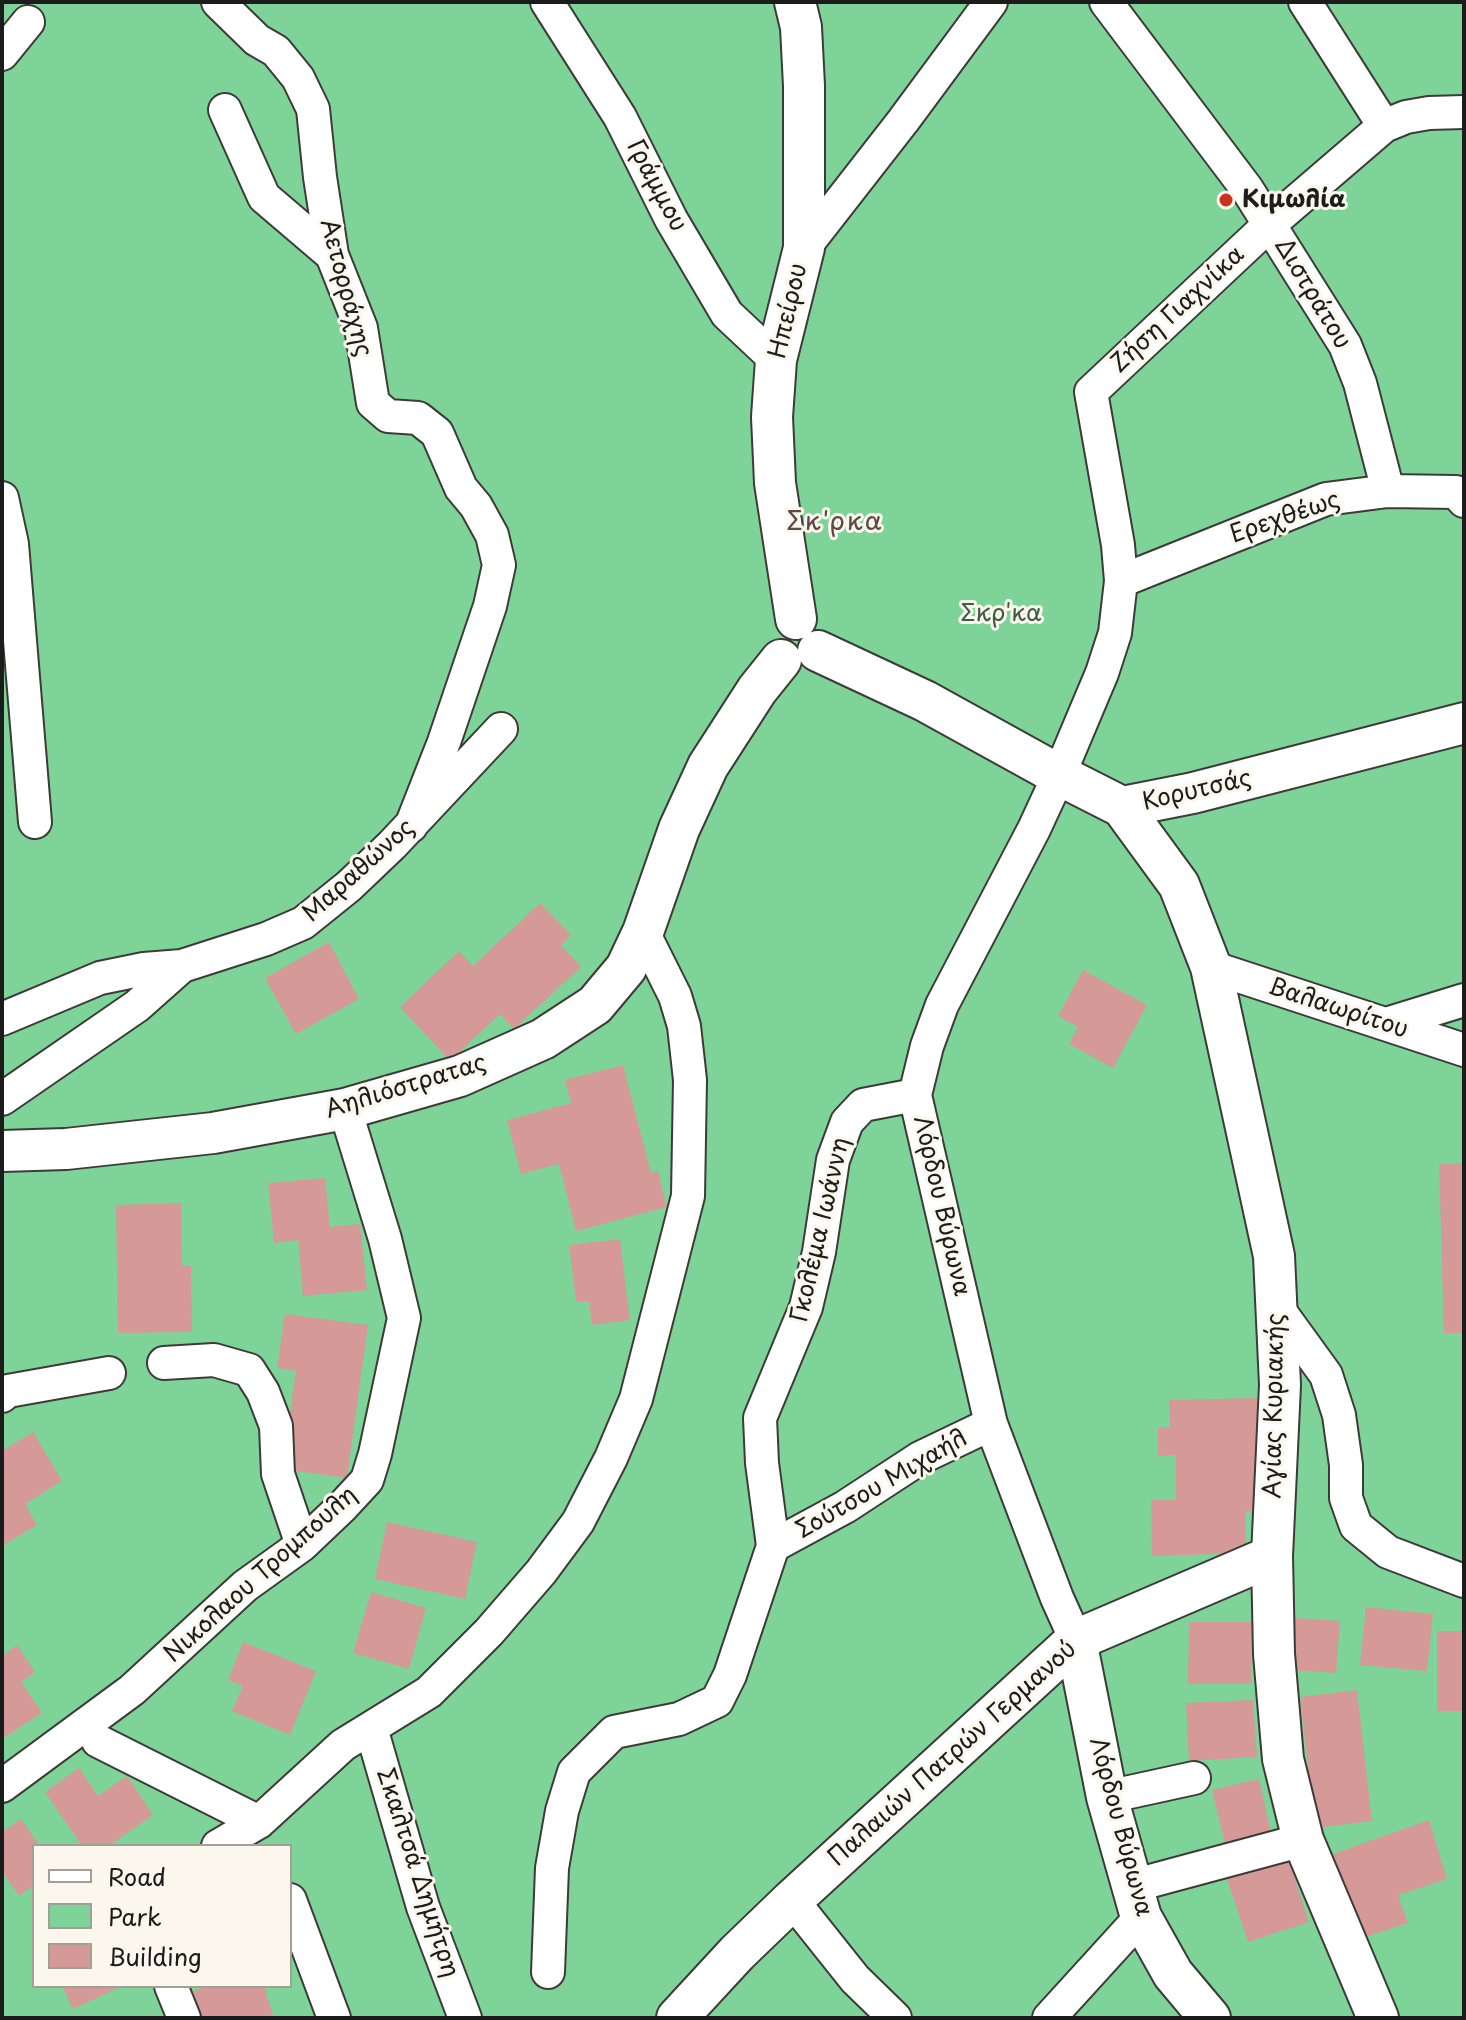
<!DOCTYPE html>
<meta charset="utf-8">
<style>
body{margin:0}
#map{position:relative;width:1466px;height:2020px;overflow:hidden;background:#f4e8d1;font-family:"Playpen Sans",sans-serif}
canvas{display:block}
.frame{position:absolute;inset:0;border:4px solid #1c1c1c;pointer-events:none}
.legend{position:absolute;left:32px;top:1844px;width:260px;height:144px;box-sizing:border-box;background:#fbf7ec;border:2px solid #a29f99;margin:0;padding:10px 14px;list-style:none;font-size:24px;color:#1c1c1c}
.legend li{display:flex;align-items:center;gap:16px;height:40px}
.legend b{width:40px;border:2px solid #a29f99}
</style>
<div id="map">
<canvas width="1466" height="2020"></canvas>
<div class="frame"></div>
<ul class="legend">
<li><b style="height:10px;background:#fff"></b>Road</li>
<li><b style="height:22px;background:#7ed498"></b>Park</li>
<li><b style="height:22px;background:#d59998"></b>Building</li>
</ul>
</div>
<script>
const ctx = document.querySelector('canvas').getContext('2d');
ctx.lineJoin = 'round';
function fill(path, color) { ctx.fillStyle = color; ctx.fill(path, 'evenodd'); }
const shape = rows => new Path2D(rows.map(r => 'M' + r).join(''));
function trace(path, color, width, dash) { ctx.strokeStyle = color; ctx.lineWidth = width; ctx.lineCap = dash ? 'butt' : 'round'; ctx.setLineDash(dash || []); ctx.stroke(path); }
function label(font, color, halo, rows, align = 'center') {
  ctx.font = font + ' "Playpen Sans",sans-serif'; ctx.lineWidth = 6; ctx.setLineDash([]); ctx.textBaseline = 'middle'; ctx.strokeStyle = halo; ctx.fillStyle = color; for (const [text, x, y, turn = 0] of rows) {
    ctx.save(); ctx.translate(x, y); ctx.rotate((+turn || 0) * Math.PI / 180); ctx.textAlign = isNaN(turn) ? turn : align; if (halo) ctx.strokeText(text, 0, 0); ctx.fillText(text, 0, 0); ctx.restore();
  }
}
fill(shape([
 [2,2,1464,2,1464,2018,2,2018],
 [34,1846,290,1846,290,1986,34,1986]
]), '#7ed498');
fill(shape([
 [540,903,571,935,561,945,581,967,514,1029,500,1014,450,1061,400,1007,459,951,473,966],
 [329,942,359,999,296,1034,265,978],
 [1083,970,1147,1005,1113,1068,1069,1044,1078,1027,1058,1016],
 [623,1065,651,1173,658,1171,667,1207,576,1231,559,1164,521,1174,507,1120,571,1103,565,1080],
 [1464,1163,1464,1333,1444,1333,1439,1164],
 [325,1178,330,1227,360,1224,367,1290,303,1296,298,1240,274,1243,268,1183],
 [181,1203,182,1266,191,1266,192,1332,118,1333,116,1205],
 [620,1239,630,1320,592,1325,589,1301,576,1302,569,1245],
 [285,1314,368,1325,347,1478,282,1469,296,1371,277,1368],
 [1257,1398,1260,1511,1245,1511,1246,1553,1152,1556,1151,1500,1176,1500,1176,1455,1158,1456,1158,1427,1170,1427,1169,1400],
 [33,1432,62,1481,25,1504,37,1525,2,1546,2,1451],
 [387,1522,477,1542,465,1599,375,1579],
 [371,1592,426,1608,409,1669,353,1653],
 [1366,1607,1433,1614,1427,1671,1360,1665],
 [1295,1618,1340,1621,1336,1673,1291,1670],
 [1189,1622,1251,1622,1251,1684,1188,1684],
 [1437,1631,1464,1631,1464,1711,1437,1711],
 [243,1642,316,1671,290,1735,232,1711,243,1686,228,1680],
 [17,1645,35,1672,21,1682,42,1713,2,1739,2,1656],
 [1357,1690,1372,1821,1315,1828,1300,1697],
 [1253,1700,1257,1757,1189,1761,1186,1703],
 [79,1768,98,1796,127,1776,153,1815,114,1842,117,1846,82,1846,45,1792],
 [1259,1779,1272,1837,1226,1848,1212,1790],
 [21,1819,40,1846,34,1846,34,1885,19,1896,2,1871,2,1832],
 [1429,1820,1447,1879,1398,1895,1408,1923,1359,1939,1333,1854],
 [1287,1854,1309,1922,1248,1942,1226,1876],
 [62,1986,122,1986,73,2009],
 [209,1986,264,1986,274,2018,202,2018,193,1991]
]), '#d59998');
const minor = shape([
 [218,2,257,40,276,51,298,78,313,109,320,177,332,255,361,328,373,403,388,416,418,418,437,433,461,488,476,506,492,535,499,565,490,606,444,742,411,826],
 [547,2,620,117,671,219,727,314,776,360],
 [1106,2,1247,189,1345,345,1360,383,1388,491],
 [1305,2,1384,126],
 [2,54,28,22],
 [225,110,264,197,332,255],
 [804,248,903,121,991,2],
 [2,498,12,544,35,822],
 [1121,581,1326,499,1388,491,1456,492,1464,501],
 [1211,967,1464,1050],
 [2,1019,100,978,144,969,182,966,266,939,303,923,349,886,392,845,501,729],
 [1386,1024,1464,1000],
 [2,1099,137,1006,182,966],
 [1276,1306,1326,1375,1339,1415,1346,1465,1346,1498,1356,1526,1388,1552,1464,1581],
 [164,1363,214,1360,249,1370,263,1392,276,1426,278,1474,302,1545],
 [2,1396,8,1391,109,1373],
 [773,1546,845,1507,920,1458,991,1424],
 [1076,1640,1057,1598,991,1424,915,1095,927,1046,942,1005,1034,829,1059,775,1102,673,1115,633,1121,581,1118,545,1091,392,1270,224,1384,126,1406,117,1429,113,1464,112],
 [371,1728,423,1907,465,2018],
 [98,1741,259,1822],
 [2,1786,132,1690,245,1586,302,1545,342,1507,367,1480,375,1454,404,1318,385,1239,345,1109],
 [1107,1797,1194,1778],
 [218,1846,259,1822,343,1745,429,1692,489,1632,541,1572,578,1522,611,1458,636,1399,688,1196,690,1080,684,1026,675,996,643,932],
 [1132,1886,1303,1840],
 [290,1900,334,2018],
 [792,1900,855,1979,895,2018],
 [548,1972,552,1868,562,1811,574,1772,614,1732,679,1719,717,1701,730,1675,773,1546,762,1463,760,1418,806,1307,819,1252,833,1160,847,1122,863,1105,915,1095],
 [171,1986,184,2018],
 [1049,2018,1141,1917]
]);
const tertiary = shape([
 [795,2,801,27,804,86,804,248,776,360,772,417,775,483,796,619],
 [818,651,925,701,1059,775,1122,807,1193,793,1464,723],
 [1122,807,1179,885,1211,967,1274,1256,1280,1385,1272,1556,1274,1654,1283,1759,1303,1840,1378,2018],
 [2,1151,66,1149,213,1133,345,1109,460,1076,543,1039,595,1005,626,968,643,932,679,829,708,766,757,690,781,660],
 [1076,1640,1107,1797,1141,1917,1173,1974,1210,2018],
 [677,2018,737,1953,792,1900,1076,1640,1272,1556]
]);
trace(minor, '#3c3b37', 36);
trace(tertiary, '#3c3b37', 44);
trace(minor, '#fff', 32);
trace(tertiary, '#fff', 40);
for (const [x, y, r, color] of [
 [1226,200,8,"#c8321e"]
]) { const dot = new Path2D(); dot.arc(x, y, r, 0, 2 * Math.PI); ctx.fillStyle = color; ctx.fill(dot); trace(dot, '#fbf7ec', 3); }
label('24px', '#1c1c1c', '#fbf7ec', [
 ["Γράμμου",656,186,62],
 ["Αετορράχης",345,288,75],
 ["Διστράτου",1312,294,59],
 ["Ζήση Γιαχνίκα",1178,310,-43],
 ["Ηπείρου",789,311,-77],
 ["Ερεχθέως",1285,518,-19],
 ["Κορυτσάς",1197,791,-13],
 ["Μαραθώνος",359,871,-42],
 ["Βαλαωρίτου",1338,1009,18],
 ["Αηλιόστρατας",406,1087,-17],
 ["Λόρδου Βύρωνα",941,1206,77],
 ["Γκολέμα Ιωάννη",821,1230,-77],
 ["Αγίας Κυριακής",1275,1406,-89],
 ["Σούτσου Μιχαήλ",882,1485,-30],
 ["Νικολαου Τρομπουλη",261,1575,-42],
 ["Παλαιών Πατρών Γερμανού",953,1754,-42],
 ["Λόρδου Βύρωνα",1120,1827,75],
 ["Σκαλτσά Δημήτρη",417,1873,72]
]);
label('bold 24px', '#1c1c1c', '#fbf7ec', [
 ["Κιμωλία",1242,200]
], 'left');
label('24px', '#3e5c47', '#fbf7ec', [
 ["Σκρ'κα",1001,614]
]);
ctx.letterSpacing = '2px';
label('26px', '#5d4847', '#fbf7ec', [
 ["Σκ'ρκα",835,523]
]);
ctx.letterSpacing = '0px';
</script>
